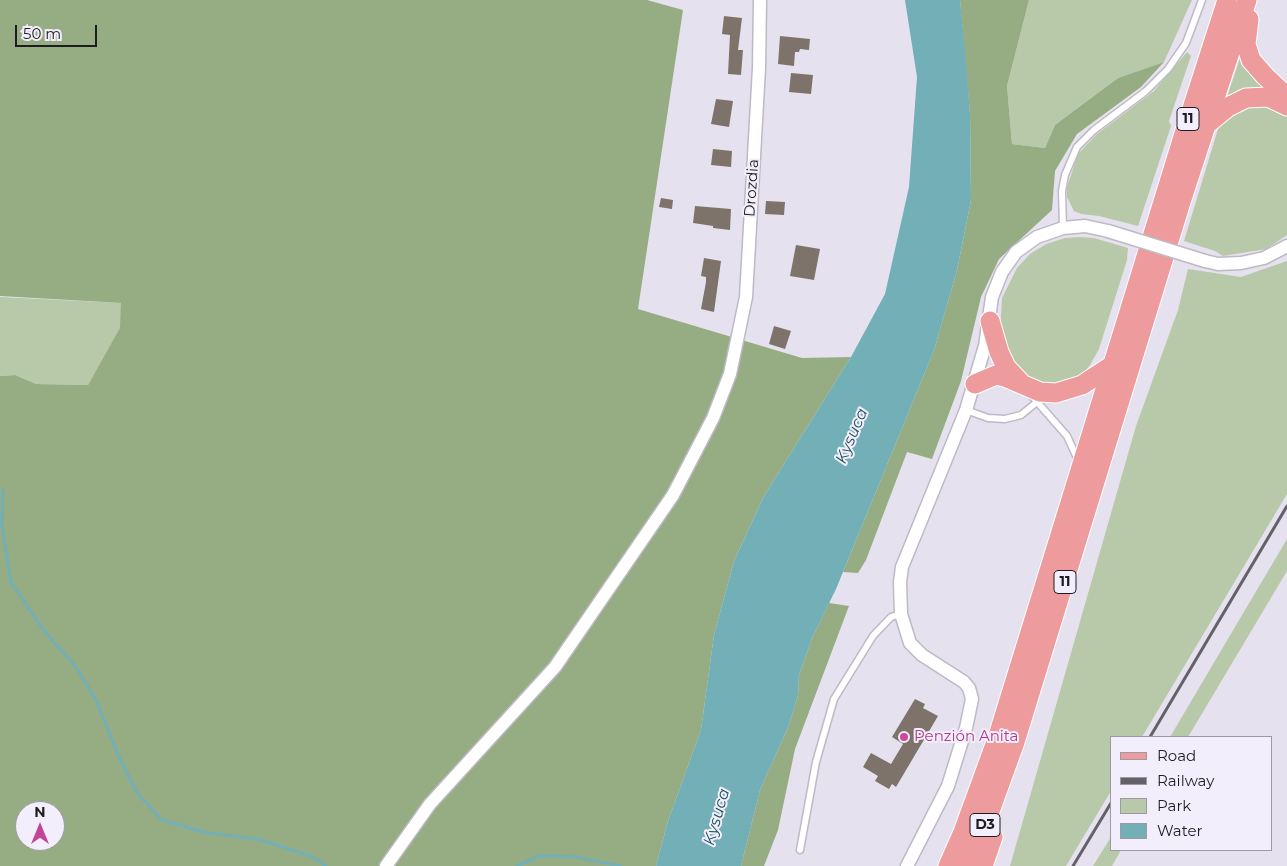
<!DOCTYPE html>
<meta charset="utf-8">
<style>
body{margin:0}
#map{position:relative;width:1287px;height:866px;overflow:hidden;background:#e6e1ee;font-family:Montserrat,sans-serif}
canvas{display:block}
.legend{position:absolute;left:1110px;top:736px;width:162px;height:115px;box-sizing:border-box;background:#f3eefb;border:1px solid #9e9aa4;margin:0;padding:6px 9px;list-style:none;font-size:15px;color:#1e1c21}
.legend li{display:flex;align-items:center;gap:10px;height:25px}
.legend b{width:25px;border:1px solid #9e9aa4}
.north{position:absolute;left:15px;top:801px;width:50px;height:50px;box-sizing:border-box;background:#f3eefb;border:1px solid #9e9aa4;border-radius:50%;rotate:0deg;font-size:14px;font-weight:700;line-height:20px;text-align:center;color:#1e1c21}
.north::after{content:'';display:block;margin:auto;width:18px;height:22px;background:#c24697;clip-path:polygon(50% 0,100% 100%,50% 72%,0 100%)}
.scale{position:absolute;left:15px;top:25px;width:82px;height:22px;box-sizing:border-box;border:2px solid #1e1c21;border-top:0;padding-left:6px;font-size:15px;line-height:18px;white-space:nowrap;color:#1e1c21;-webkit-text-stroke:4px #f3eefb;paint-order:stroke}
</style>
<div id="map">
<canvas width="1287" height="866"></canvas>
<ul class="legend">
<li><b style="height:6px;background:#ee9b9d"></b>Road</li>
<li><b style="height:6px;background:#646169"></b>Railway</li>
<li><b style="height:14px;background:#b7c9a9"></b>Park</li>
<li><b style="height:14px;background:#72afb7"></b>Water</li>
</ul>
<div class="north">N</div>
<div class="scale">50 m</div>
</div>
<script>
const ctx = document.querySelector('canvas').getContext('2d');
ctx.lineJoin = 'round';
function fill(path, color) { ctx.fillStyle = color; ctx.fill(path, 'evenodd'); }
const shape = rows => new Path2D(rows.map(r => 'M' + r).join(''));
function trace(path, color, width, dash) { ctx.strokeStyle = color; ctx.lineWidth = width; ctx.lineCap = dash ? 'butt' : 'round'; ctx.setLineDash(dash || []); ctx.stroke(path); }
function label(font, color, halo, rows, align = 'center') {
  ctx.font = font + ' Montserrat,sans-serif'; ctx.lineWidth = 4; ctx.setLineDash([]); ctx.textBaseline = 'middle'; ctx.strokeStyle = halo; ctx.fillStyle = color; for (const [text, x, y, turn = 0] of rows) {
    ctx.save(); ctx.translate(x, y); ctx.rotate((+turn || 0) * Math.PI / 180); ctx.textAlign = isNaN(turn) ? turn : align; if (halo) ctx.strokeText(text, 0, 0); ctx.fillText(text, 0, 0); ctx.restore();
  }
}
fill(shape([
 [1029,0,1192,0,1164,62,1118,78,1055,125,1045,148,1012,144,1007,86],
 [1187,52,1191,56,1169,121,1171,126,1138,226,1099,216,1081,214,1074,211,1067,197,1067,187,1078,154,1097,134,1154,91],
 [1242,52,1272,88,1226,100],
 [1253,102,1287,113,1287,235,1266,249,1223,256,1215,251,1184,241,1218,129,1226,115],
 [1080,237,1094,238,1128,248,1127,260,1099,349,1090,365,1080,378,1065,384,1034,384,1010,361,1000,333,1002,298,1017,268,1030,254,1046,244,1065,238],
 [1287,261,1287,494,1142,737,1111,737,1111,791,1066,866,1010,866,1136,426,1178,310,1188,269,1241,277],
 [0,297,121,303,121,328,88,385,36,384,15,375,0,376],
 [1287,539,1287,571,1188,737,1170,737],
 [1111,837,1111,850,1121,850,1112,866,1093,866]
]), '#b7c9a9');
fill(shape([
 [0,0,647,0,683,10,638,309,802,358,851,357,764,496,734,561,714,635,701,730,668,821,656,866,0,866,0,376,15,375,36,384,88,385,120,328,121,303,0,296],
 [25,811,55,811,55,841,25,841],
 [960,0,1029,0,1007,86,1012,144,1045,148,1055,125,1118,78,1164,62,1141,87,1077,134,1055,171,1052,210,999,259,981,297,961,381,932,459,907,452,866,560,858,573,843,572,934,350,957,270,971,200,970,114],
 [829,603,849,606,795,749,778,830,764,866,741,866,760,790,789,725,798,695,799,675,812,638]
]), '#96ad84');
fill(shape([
 [905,0,960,0,966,60,970,114,971,200,957,270,934,350,836,589,812,638,799,675,798,695,789,725,760,790,741,866,656,866,668,821,701,730,714,635,734,561,764,496,851,357,885,294,909,187,917,77]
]), '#72afb7');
trace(shape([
 [3,490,2,525,11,582,44,631,76,667,96,700,119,757,137,793,162,820,207,833,258,839,311,856,326,866],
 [517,866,540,856,575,857,621,866]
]), '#72afb7', 3);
fill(shape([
 [724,16,742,18,738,50,743,50,741,75,728,74,730,35,722,34],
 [780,36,810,39,809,50,800,49,799,52,795,52,794,66,778,64],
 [791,73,813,75,811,94,789,92],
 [716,99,733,101,729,127,711,124],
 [713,149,732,151,731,167,711,165],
 [661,198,673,200,672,209,659,207],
 [766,201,785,202,784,215,765,214],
 [695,206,731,209,730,230,713,228,713,226,693,223],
 [796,245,820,249,814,280,790,276],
 [704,258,721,261,714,312,701,309,706,282,706,277,701,276],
 [774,326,791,331,785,349,769,344],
 [915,699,925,704,923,708,938,716,896,787,892,784,889,789,875,781,878,776,863,767,871,753,891,764,903,744,892,737]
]), '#7e736b');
const lane = shape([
 [1063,228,1062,191,1065,175,1077,147,1094,130,1146,91,1168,69,1186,43,1202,0],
 [1032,396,1067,436,1078,460],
 [966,410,988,418,1005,419,1021,415,1037,402],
 [800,850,816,762,834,699,873,636,891,617,901,614]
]);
const street = shape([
 [1205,261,1218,264,1241,263,1264,258,1287,246],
 [386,866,430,804,555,667,673,495,713,418,730,374,746,297,759,68,760,0],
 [907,866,948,786,966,728,972,699,969,688,964,682,922,655,910,643,901,614,900,582,902,567,966,410,985,346,992,297,1002,272,1016,252,1037,237,1063,228,1085,226,1108,231]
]);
const primary = shape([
 [1249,19,1246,44,1251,60,1265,76,1287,97],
 [1205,126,1228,107,1246,98,1268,97,1287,106],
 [990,321,999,352,1006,367,1020,382],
 [975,384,996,375,1005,377,1040,392,1056,393,1082,385,1111,366],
 [948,866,963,832,997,739,1187,124,1227,0],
 [968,866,981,836,1015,742,1181,202,1247,0],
 [983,866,993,837]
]);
trace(lane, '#beb9c5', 9);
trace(street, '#beb9c5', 15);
trace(primary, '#fff', 21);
trace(lane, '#fff', 6);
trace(street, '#fff', 12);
trace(primary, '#ee9b9d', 19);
trace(shape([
 [1150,737,1287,506],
 [1073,866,1111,803]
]), '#646169', 3);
const streetBridge = shape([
 [1108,231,1205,261]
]);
trace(streetBridge, '#beb9c5', 15, []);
trace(streetBridge, '#fff', 12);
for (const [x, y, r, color] of [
 [904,737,5,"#d1479c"]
]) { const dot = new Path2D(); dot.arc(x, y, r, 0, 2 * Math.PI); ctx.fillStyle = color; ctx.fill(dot); trace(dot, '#f3eefb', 2); }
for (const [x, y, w] of [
 [1188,119,22],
 [1065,582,22],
 [985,825,30]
]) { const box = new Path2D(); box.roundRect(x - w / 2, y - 11.5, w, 23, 4); ctx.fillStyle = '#f3eefb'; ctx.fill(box); trace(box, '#1e1c21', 1); }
label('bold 14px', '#1e1c21', null, [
 ["11",1188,119],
 ["11",1065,582],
 ["D3",985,825]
]);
label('15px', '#1e1c21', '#f3eefb', [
 ["Drozdia",752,188,-86]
]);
label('15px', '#b23c85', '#f3eefb', [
 ["Penzión Anita",914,737]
], 'left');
label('italic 16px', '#1e535a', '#f3eefb', [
 ["Kysuca",852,436,-67],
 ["Kysuca",717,817,-74]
]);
</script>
